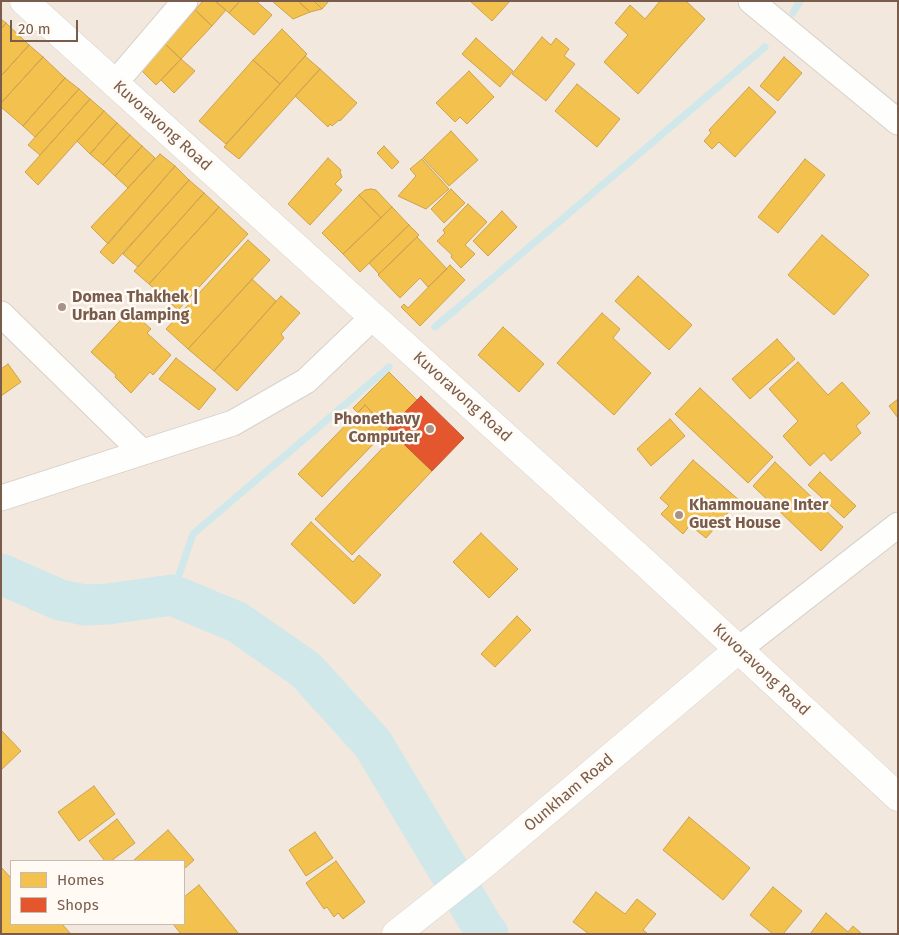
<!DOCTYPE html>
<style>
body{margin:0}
#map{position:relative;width:899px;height:935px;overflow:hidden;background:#f9f5f0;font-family:"Fira Sans",sans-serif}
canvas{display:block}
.frame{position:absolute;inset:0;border:2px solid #7a5c4d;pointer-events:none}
.legend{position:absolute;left:10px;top:860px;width:175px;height:65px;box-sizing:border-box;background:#fffaf3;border:1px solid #cabbb1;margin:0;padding:6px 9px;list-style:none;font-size:15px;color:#7a5c4d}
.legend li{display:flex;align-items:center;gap:10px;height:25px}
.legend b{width:25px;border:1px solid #cabbb1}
.scale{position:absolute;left:10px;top:20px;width:68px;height:22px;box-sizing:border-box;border:2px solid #7a5c4d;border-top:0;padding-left:6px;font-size:15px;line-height:18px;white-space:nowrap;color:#7a5c4d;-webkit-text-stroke:4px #fffaf3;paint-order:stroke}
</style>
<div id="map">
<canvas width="899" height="935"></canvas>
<div class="frame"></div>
<ul class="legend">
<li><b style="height:14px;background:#f2c14e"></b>Homes</li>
<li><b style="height:14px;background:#e4572e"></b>Shops</li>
</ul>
<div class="scale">20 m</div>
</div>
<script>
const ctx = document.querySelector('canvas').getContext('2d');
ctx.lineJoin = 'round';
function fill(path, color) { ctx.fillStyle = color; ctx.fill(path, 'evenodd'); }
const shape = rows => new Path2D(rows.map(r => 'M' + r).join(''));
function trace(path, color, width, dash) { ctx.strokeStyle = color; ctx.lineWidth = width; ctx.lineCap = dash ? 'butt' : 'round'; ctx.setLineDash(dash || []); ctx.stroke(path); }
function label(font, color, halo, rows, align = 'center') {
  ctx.font = font + ' "Fira Sans",sans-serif'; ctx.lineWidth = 5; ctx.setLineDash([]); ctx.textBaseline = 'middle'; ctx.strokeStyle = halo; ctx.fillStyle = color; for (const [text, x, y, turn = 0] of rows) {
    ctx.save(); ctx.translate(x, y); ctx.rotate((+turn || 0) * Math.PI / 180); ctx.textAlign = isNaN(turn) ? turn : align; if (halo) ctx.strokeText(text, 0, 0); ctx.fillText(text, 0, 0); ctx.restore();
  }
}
fill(shape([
 [1,1,17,1,898,796,898,934,1,934],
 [11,861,184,861,184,924,11,924],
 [36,1,898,1,898,782]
]), '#f2e8de');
const homes = shape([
 [203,1,215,1,226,10,212,26,195,10,203,1],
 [215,1,240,1,229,13,215,1],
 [240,1,256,1,272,15,254,35,229,13,240,1],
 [272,1,298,1,310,12,293,19,272,1],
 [298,1,314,1,322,9,310,12,298,1],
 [314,1,329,1,322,9,314,1],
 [470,1,510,1,492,21,470,1],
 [660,1,686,1,705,19,638,94,604,62,628,35,615,23,630,5,645,19,660,1],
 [195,10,212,26,181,59,165,44,195,10],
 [1,19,6,23,1,29,1,19],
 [6,23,29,45,1,76,1,29,6,23],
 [282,29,307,54,280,84,253,60,282,29],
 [542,37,551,45,556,38,569,49,564,56,575,64,546,101,512,74,542,37],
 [476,38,513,71,500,87,462,54,476,38],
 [165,44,181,59,156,85,142,71,165,44],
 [29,45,43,57,1,103,1,76,29,45],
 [305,56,320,69,239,159,224,147,305,56],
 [43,57,65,78,23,126,1,107,1,103,43,57],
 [784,57,802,73,778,101,760,86,784,57],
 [181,59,195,71,174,93,161,80,181,59],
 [253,60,280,84,226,144,199,121,253,60],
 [320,69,357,103,340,121,339,120,332,126,330,124,328,127,295,96,320,69],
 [469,71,494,97,467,124,460,117,455,122,436,103,469,71],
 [65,78,79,89,35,137,23,126,65,78],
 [577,84,620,119,597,147,555,111,577,84],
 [749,87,776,112,735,157,719,142,712,149,704,141,711,133,709,130,749,87],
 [79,89,90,99,40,155,28,145,79,89],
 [90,99,104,111,38,185,25,172,90,99],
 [104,111,117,123,90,154,77,141,104,111],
 [117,123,130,135,103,165,90,154,117,123],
 [451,131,478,160,449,186,423,158,451,131],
 [130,135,142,146,115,176,103,165,130,135],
 [142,146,155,158,128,188,115,176,142,146],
 [384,146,399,162,392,169,377,153,384,146],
 [160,154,175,166,108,244,91,227,160,154],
 [328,158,341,170,340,172,342,177,335,184,342,190,310,225,288,204,328,158],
 [422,159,449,189,426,209,398,196,416,176,410,169,422,159],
 [805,159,825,175,778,233,758,217,805,159],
 [175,166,189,180,113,264,100,252,175,166],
 [189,180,204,193,138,267,123,254,189,180],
 [371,189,376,190,392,207,381,218,359,195,365,190,371,189],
 [451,189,465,203,444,223,431,209,451,189],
 [204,193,219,207,149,284,134,271,204,193],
 [359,195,381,218,343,254,322,233,359,195],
 [468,204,487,222,465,245,475,254,461,268,451,257,452,255,437,241,445,233,443,230,468,204],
 [219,207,248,234,178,310,149,284,219,207],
 [392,207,409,225,360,272,343,254,392,207],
 [502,211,517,227,488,256,473,241,502,211],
 [409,225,419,235,379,274,369,263,409,225],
 [822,235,869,275,834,315,788,275,822,235],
 [417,237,447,269,428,287,420,278,400,298,378,275,417,237],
 [248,240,270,260,188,349,166,329,248,240],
 [450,265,465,280,420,326,401,307,404,304,408,308,450,265],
 [638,276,692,325,669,350,615,301,638,276],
 [252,279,276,301,214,371,188,349,252,279],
 [281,296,300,313,281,334,284,338,237,391,214,371,281,296],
 [130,310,151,329,147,333,171,355,153,375,150,372,131,393,115,377,116,375,91,352,130,310],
 [602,313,620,329,613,338,651,373,614,415,557,363,602,313],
 [503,327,544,364,519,392,478,355,503,327],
 [777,339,795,359,750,399,732,379,777,339],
 [176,358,216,389,199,410,159,379,176,358],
 [798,362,828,395,842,382,870,413,856,426,861,433,831,461,824,453,810,466,783,436,798,421,769,389,798,362],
 [8,364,21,382,1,396,1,369,8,364],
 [389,372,417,400,388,429,365,405,358,413,353,408,389,372],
 [700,388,773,457,748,483,675,414,700,388],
 [898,399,898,418,889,406,898,399],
 [365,405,388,429,322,497,298,474,365,405],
 [670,419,685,436,651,466,637,449,670,419],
 [395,435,432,471,352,555,315,519,395,435],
 [693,460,739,500,706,538,690,525,683,534,661,514,669,506,660,498,693,460],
 [775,462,843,527,821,551,753,486,775,462],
 [820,472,856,506,844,518,808,485,820,472],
 [311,522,353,562,359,555,381,575,354,604,291,544,311,522],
 [481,533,518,569,489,598,453,562,481,533],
 [517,616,531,630,495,667,481,654,517,616],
 [1,730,21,751,1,770,1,730],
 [94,786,115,814,79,841,58,812,94,786],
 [689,817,750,868,723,900,663,850,689,817],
 [117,819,135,843,111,861,105,861,89,841,117,819],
 [168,830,194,860,184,869,184,861,135,861,134,860,168,830],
 [315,832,333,858,306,876,289,850,315,832],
 [336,861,365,902,343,919,338,913,334,917,327,907,324,909,306,883,336,861],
 [1,867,11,878,11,924,62,924,71,934,1,934,1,867],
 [199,885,239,934,181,934,173,924,184,924,184,897,199,885],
 [773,887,802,911,783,934,773,934,750,915,773,887],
 [596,892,625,914,637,899,656,914,643,930,648,934,589,934,573,922,596,892],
 [826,913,848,932,853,926,862,934,810,934,826,913]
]);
fill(homes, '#f2c14e');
trace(homes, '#cea34e', 1);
const shops = shape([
 [421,396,464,438,432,471,388,429,421,396]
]);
fill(shops, '#e4572e');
trace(shops, '#c45837', 1);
trace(shape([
 [793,13,800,1],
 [435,327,765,47],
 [172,595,193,534,389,367]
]), '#d0e8ea', 7);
trace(shape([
 [1,574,60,600,85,605,108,604,172,595,237,622,306,670,373,744,484,929,488,934]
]), '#d0e8ea', 41);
const minor = shape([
 [751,1,898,122],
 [115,83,185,1],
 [1,314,141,451],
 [1,498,233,423,306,381,373,317],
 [739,649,898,525]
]);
const tertiary = shape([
 [24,1,643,561,898,797],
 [396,934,482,866,739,649]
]);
trace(minor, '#d7d1cb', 27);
trace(tertiary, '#d7d1cb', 29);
trace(minor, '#fefefd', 25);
trace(tertiary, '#fefefd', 28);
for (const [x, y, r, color] of [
 [62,307,5,"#a69286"],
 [430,429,5,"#a69286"],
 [679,515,5,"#a69286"]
]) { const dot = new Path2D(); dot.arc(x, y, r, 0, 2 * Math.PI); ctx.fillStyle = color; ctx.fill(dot); trace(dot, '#fffaf3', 2); }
label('16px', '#7a5c4d', '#fffaf3', [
 ["Kuvoravong Road",162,126,42],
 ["Kuvoravong Road",462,397,42],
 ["Kuvoravong Road",761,670,43],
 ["Ounkham Road",569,793,-40]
]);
label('bold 16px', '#7a5c4d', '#fffaf3', [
 ["Domea Thakhek |",72,298],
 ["Urban Glamping",72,316],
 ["Phonethavy",420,420,"right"],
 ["Computer",420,438,"right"],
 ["Khammouane Inter",689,506],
 ["Guest House",689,524]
], 'left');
</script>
